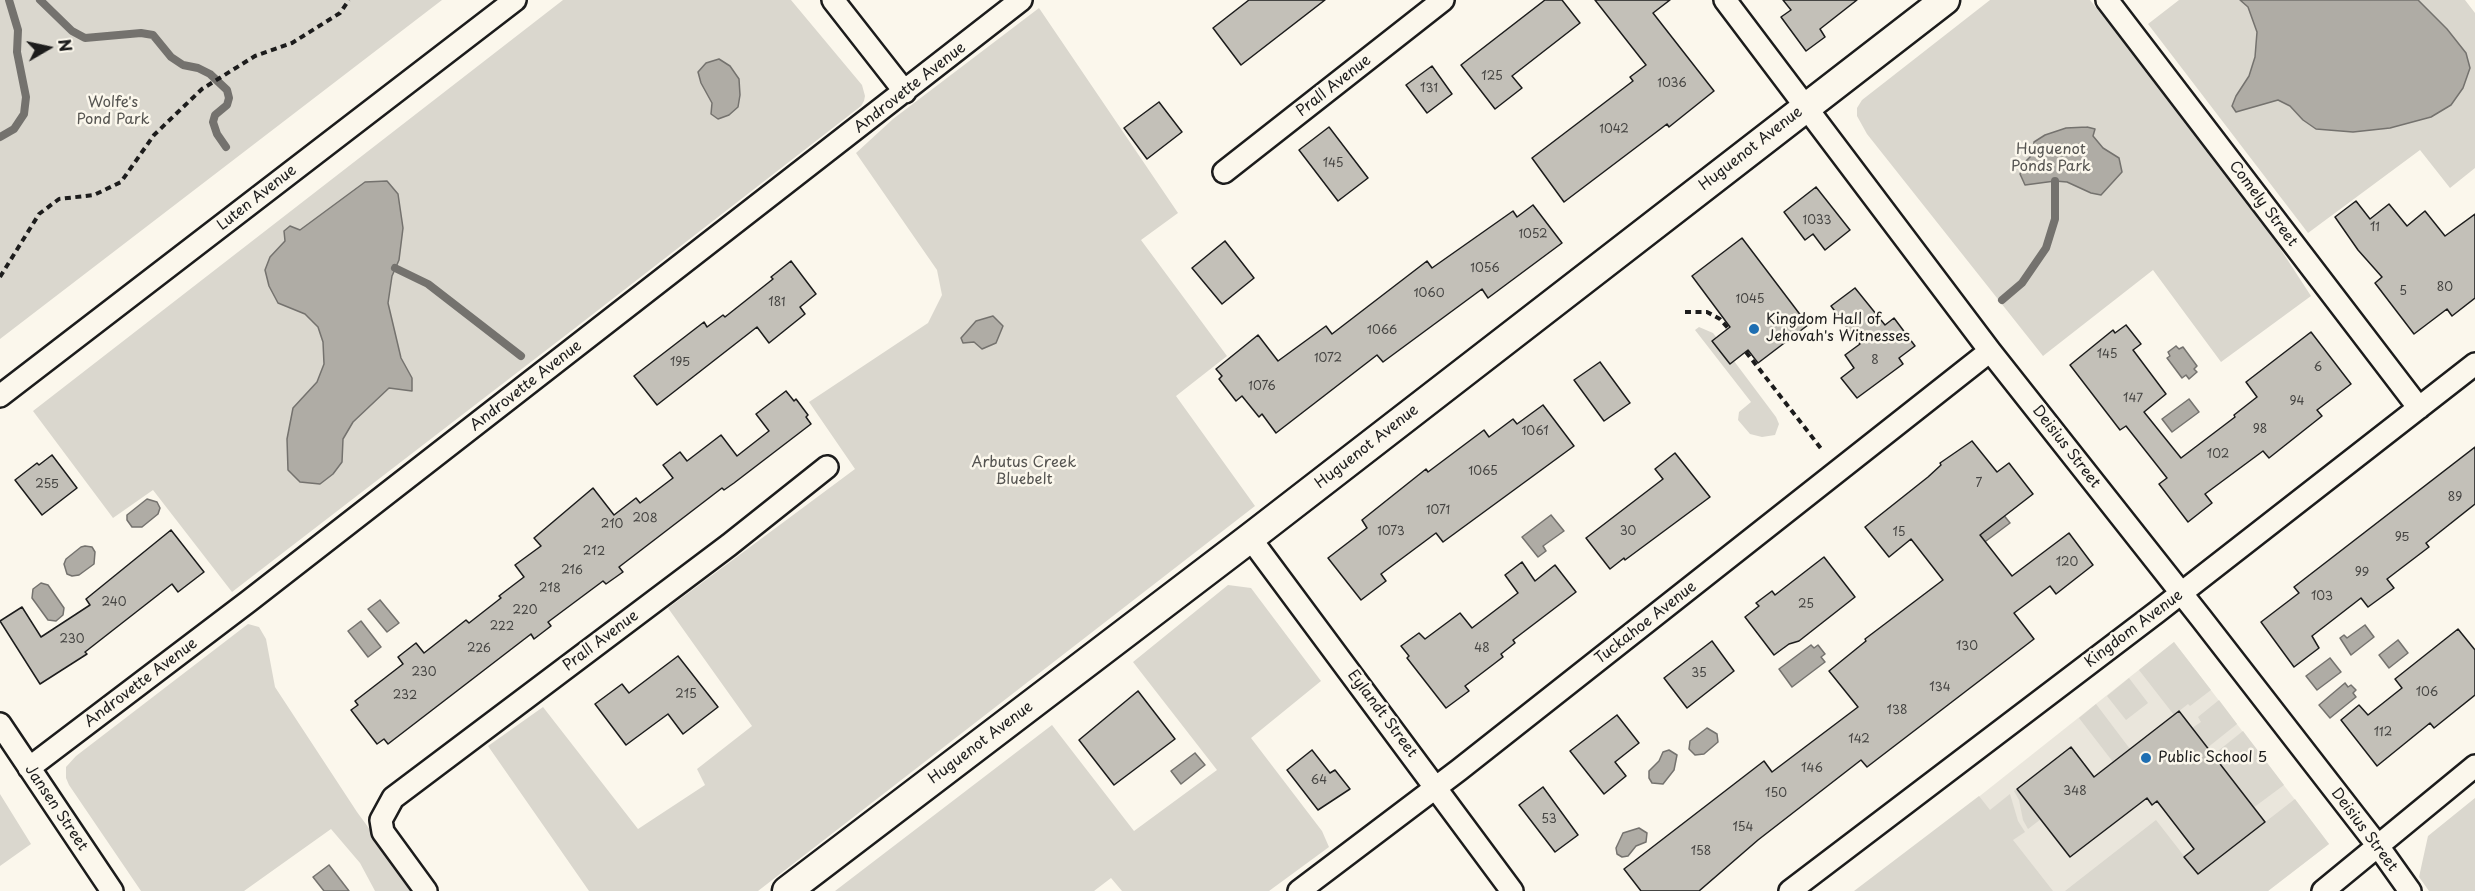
<!DOCTYPE html>
<style>
body{margin:0}
#map{position:relative;width:2475px;height:891px;overflow:hidden;background:#fbf7ec;font-family:"Playpen Sans",sans-serif}
canvas{display:block}
.north{position:absolute;left:18px;top:18px;width:60px;height:60px;-webkit-text-stroke:4px #fbf7ec;paint-order:stroke;rotate:81deg;font-size:16px;font-weight:700;line-height:24px;text-align:center;color:#1c1c1c}
.north::after{content:'';display:block;margin:auto;width:21px;height:27px;background:#1c1c1c;clip-path:polygon(50% 0,100% 100%,50% 72%,0 100%)}
</style>
<div id="map">
<canvas width="2475" height="891"></canvas>
<div class="north">N</div>
</div>
<script>
const ctx = document.querySelector('canvas').getContext('2d');
ctx.lineJoin = 'round';
function fill(path, color) { ctx.fillStyle = color; ctx.fill(path, 'evenodd'); }
const shape = rows => new Path2D(rows.map(r => 'M' + r).join(''));
function trace(path, color, width, dash) { ctx.strokeStyle = color; ctx.lineWidth = width; ctx.lineCap = dash ? 'butt' : 'round'; ctx.setLineDash(dash || []); ctx.stroke(path); }
function label(font, color, halo, rows, align = 'center') {
  ctx.font = font + ' "Playpen Sans",sans-serif'; ctx.lineWidth = 5; ctx.setLineDash([]); ctx.textBaseline = 'middle'; ctx.strokeStyle = halo; ctx.fillStyle = color; for (const [text, x, y, turn = 0] of rows) {
    ctx.save(); ctx.translate(x, y); ctx.rotate((+turn || 0) * Math.PI / 180); ctx.textAlign = isNaN(turn) ? turn : align; if (halo) ctx.strokeText(text, 0, 0); ctx.fillText(text, 0, 0); ctx.restore();
  }
}
fill(shape([
 [2174,642,2329,844,2268,891,2002,891,1947,822]
]), '#eae6dc');
fill(shape([
 [0,0,442,0,0,339],
 [563,0,791,0,862,85,865,96,864,101,861,106,575,328,232,592,153,490,113,518,33,411],
 [1990,0,2090,0,2184,117,2272,236,2311,296,2221,362,2153,270,2043,356,1867,134,1857,116,1857,108,1862,100],
 [2179,0,2465,0,2475,13,2475,168,2450,188,2420,150,2308,233,2148,24],
 [1039,8,1178,213,1141,240,1227,356,1176,396,1255,506,758,891,589,891,488,746,543,707,638,829,705,785,697,769,752,726,668,608,855,469,809,402,928,323,942,295,937,270,856,153,893,119],
 [1699,327,1713,333,1776,417,1779,424,1775,435,1762,437,1750,434,1738,420,1739,412,1751,402,1695,330],
 [1228,585,1251,588,1321,681,1251,738,1322,831,1329,847,1269,891,1122,891,1111,878,1094,891,835,891,1052,725,1134,831,1217,770,1133,662],
 [248,624,259,627,266,639,275,687,357,812,415,891,375,891,360,863,331,829,244,891,141,891,69,785,66,778,66,767,76,756],
 [2174,642,2211,690,2190,706,2188,704,2174,715,2139,670],
 [2129,678,2148,703,2126,720,2107,696],
 [2219,700,2237,724,2207,748,2192,728,2201,722,2198,717],
 [2096,704,2130,749,2113,762,2079,718],
 [2243,731,2284,785,2253,808,2213,755],
 [2017,789,2041,819,2028,829,2023,820,2019,800,2014,791],
 [0,794,31,844,0,866],
 [2010,794,2018,821,2025,832,2013,840,2053,891,1854,891,1979,796,1990,810],
 [2475,798,2475,891,2429,891,2419,877,2428,836],
 [2295,799,2329,844,2268,891,2065,891,2156,820,2198,874]
]), '#dad7ce');
const water = shape([
 [2240,0,2418,0,2447,29,2466,53,2470,68,2463,88,2451,105,2431,117,2390,128,2353,132,2316,129,2303,120,2290,106,2278,100,2236,112,2232,106,2236,96,2249,76,2255,57,2257,32,2248,7,2240,0],
 [719,59,730,66,739,79,740,95,738,107,729,115,718,119,711,114,712,103,701,83,698,72,706,63,719,59],
 [2087,127,2095,129,2093,136,2103,148,2119,158,2122,172,2101,195,2091,193,2067,182,2055,181,2025,185,2020,174,2025,162,2032,155,2034,142,2045,135,2066,128,2087,127],
 [387,181,398,194,403,228,399,260,392,276,388,303,401,358,412,378,412,391,389,388,353,422,343,439,342,462,333,474,320,484,300,482,288,470,287,439,293,408,317,382,324,364,323,342,318,327,305,314,278,303,269,286,265,270,270,257,285,241,284,231,290,226,300,230,365,182,387,181],
 [993,316,1003,326,996,343,982,349,974,342,963,343,961,338,976,321,993,316],
 [2176,346,2179,349,2183,347,2197,366,2194,369,2197,372,2189,379,2186,375,2182,378,2167,358,2170,356,2168,352,2176,346],
 [2189,399,2199,412,2172,432,2162,419,2189,399],
 [147,499,157,502,160,508,158,514,142,527,132,527,127,520,127,515,147,499],
 [1998,508,2010,523,1982,544,1970,529,1998,508],
 [1551,515,1564,531,1543,546,1546,551,1538,557,1522,537,1551,515],
 [85,546,92,547,95,552,94,564,79,575,72,576,67,574,64,564,66,559,81,547,85,546],
 [41,583,48,585,64,608,63,615,56,621,48,620,32,598,33,589,41,583],
 [380,600,399,623,387,632,368,609,380,600],
 [361,621,381,647,368,657,348,631,361,621],
 [2365,625,2374,637,2351,655,2340,638,2344,635,2347,638,2365,625],
 [2398,640,2408,653,2389,668,2379,655,2398,640],
 [1811,645,1814,648,1818,645,1825,654,1821,657,1825,662,1792,687,1779,669,1811,645],
 [2330,658,2341,672,2317,690,2306,676,2330,658],
 [2345,683,2348,687,2351,685,2356,690,2353,693,2356,697,2330,718,2319,705,2345,683],
 [1707,728,1717,734,1718,742,1704,754,1695,755,1689,749,1690,741,1707,728],
 [1669,750,1677,755,1674,770,1663,784,1652,783,1649,778,1649,771,1659,761,1663,752,1669,750],
 [1195,753,1205,765,1181,784,1171,771,1195,753],
 [1639,828,1647,833,1646,842,1636,846,1628,856,1622,857,1617,854,1616,848,1623,833,1639,828],
 [329,865,349,891,324,891,313,877,329,865]
]);
fill(water, '#afaca5');
trace(water, '#74726e', 1.5);
trace(shape([
 [40,0,72,31,85,38,141,33,153,35,171,57,183,65,198,68,210,74,227,90,229,98,227,105,215,115,213,122,217,134,226,147],
 [0,137,14,129,24,114,26,97,17,52,18,30,9,0],
 [395,268,428,284,521,356],
 [2002,300,2022,283,2046,248,2055,219,2055,181]
]), '#74726e', 8);
const building = shape([
 [1249,0,1325,0,1241,65,1213,28,1249,0],
 [1545,0,1562,0,1580,23,1512,76,1522,88,1495,109,1461,65,1545,0],
 [1595,0,1670,0,1653,13,1714,91,1669,127,1667,124,1564,202,1532,158,1633,81,1630,77,1646,65,1595,0],
 [1783,0,1857,0,1820,29,1825,37,1806,51,1781,17,1791,10,1783,0],
 [1432,66,1452,94,1427,113,1406,85,1432,66],
 [1159,102,1182,132,1147,159,1124,128,1159,102],
 [1329,127,1368,178,1338,201,1299,150,1329,127],
 [1816,187,1850,230,1825,250,1813,234,1805,240,1784,212,1816,187],
 [2356,201,2370,219,2389,204,2407,226,2425,211,2445,236,2475,214,2475,298,2452,316,2447,309,2414,334,2375,283,2382,277,2358,250,2335,217,2356,201],
 [1533,205,1562,243,1488,298,1482,289,1383,362,1377,355,1276,433,1262,414,1259,417,1242,396,1236,401,1219,379,1222,376,1216,369,1258,335,1278,361,1326,326,1332,334,1427,261,1432,268,1513,211,1517,217,1533,205],
 [1742,238,1808,325,1758,363,1748,350,1730,364,1712,341,1730,327,1692,276,1742,238],
 [1225,241,1254,278,1222,304,1192,268,1225,241],
 [791,261,816,294,800,307,805,314,769,343,757,327,657,405,634,376,704,322,707,327,723,315,725,317,773,279,771,277,791,261],
 [1855,288,1885,325,1894,318,1915,346,1899,358,1903,364,1857,398,1841,378,1854,368,1845,355,1860,344,1831,306,1855,288],
 [2126,325,2141,344,2133,350,2166,394,2144,412,2181,458,2235,417,2234,415,2257,397,2246,382,2311,332,2351,384,2317,410,2322,416,2269,458,2263,451,2205,494,2212,503,2188,522,2159,484,2167,478,2126,426,2120,430,2070,365,2113,330,2115,333,2126,325],
 [1600,362,1630,403,1604,421,1574,380,1600,362],
 [786,391,794,401,796,399,808,415,806,417,811,424,734,483,724,490,722,488,619,567,623,572,606,584,603,581,548,622,551,626,534,639,531,634,388,744,384,739,377,744,351,710,358,705,355,701,403,664,398,657,416,643,424,653,466,620,469,623,501,598,499,596,524,577,515,565,541,546,534,538,593,488,614,515,636,498,640,503,673,478,663,465,680,452,687,461,721,435,737,456,769,431,756,414,786,391],
 [1543,405,1574,446,1443,542,1436,533,1381,574,1386,581,1361,600,1328,558,1367,528,1362,520,1426,469,1428,472,1484,430,1489,437,1513,419,1517,424,1543,405],
 [1972,441,1997,472,2009,463,2033,494,1980,535,2012,576,2069,533,2093,565,2056,594,2050,586,2014,613,2034,639,1867,767,1861,760,1758,840,1699,891,1641,891,1624,869,1764,761,1772,772,1858,707,1829,671,1866,641,1865,639,1943,580,1911,539,1889,557,1865,527,1928,477,1941,465,1940,463,1972,441],
 [2475,447,2475,504,2426,543,2429,547,2387,579,2394,588,2368,607,2361,598,2312,636,2319,648,2294,667,2261,622,2299,593,2294,587,2475,447],
 [1675,453,1710,497,1625,560,1624,558,1610,569,1586,538,1663,479,1655,469,1675,453],
 [52,455,77,488,42,515,15,480,37,463,39,465,52,455],
 [171,530,204,572,178,592,172,584,85,652,87,654,40,684,0,621,22,607,41,637,90,605,86,599,171,530],
 [1824,557,1855,597,1799,641,1789,644,1774,655,1745,617,1759,606,1756,603,1772,591,1775,595,1824,557],
 [1522,562,1535,581,1555,565,1576,592,1513,640,1515,643,1501,654,1503,657,1465,686,1469,691,1446,708,1407,658,1409,656,1401,646,1419,633,1425,639,1460,613,1472,628,1518,593,1505,575,1522,562],
 [2458,629,2475,650,2475,695,2434,728,2430,723,2377,766,2341,720,2359,705,2368,715,2402,688,2395,679,2458,629],
 [1712,641,1734,671,1687,708,1664,678,1712,641],
 [678,656,718,707,683,734,668,714,626,745,595,704,622,684,629,693,678,656],
 [1138,691,1175,739,1114,785,1079,740,1138,691],
 [2179,711,2265,822,2198,874,2184,857,2194,849,2157,801,2152,805,2147,798,2070,857,2017,789,2071,747,2094,777,2179,711],
 [1617,715,1639,743,1615,762,1626,776,1604,794,1570,751,1617,715],
 [1312,750,1330,773,1335,770,1350,789,1318,810,1287,770,1312,750],
 [1543,787,1578,835,1555,852,1519,805,1543,787]
]);
fill(building, '#c3c0b8');
trace(building, '#1c1c1c', 1.5);
const street = shape([
 [833,0,905,92],
 [1725,0,1990,351,2201,618,2378,846,2410,891],
 [2107,0,2419,408],
 [1224,172,1443,0],
 [0,396,515,0],
 [1250,538,1512,891],
 [0,724,112,891],
 [29,768,249,601,1021,0],
 [426,891,383,832,381,820,393,798,729,545,827,467],
 [1299,891,1459,770,1990,351],
 [1790,891,2157,612,2475,364],
 [2323,891,2475,766]
]);
const secondary = shape([
 [787,891,1250,538,1945,0]
]);
trace(street, '#1c1c1c', 26);
trace(secondary, '#1c1c1c', 33);
trace(shape([
 [0,277,39,214,59,199,94,195,121,182,154,135,202,89,255,56,292,43,340,13,349,0],
 [1685,312,1707,312,1720,319,1728,328],
 [1746,352,1823,451]
]), '#1c1c1c', 4, [6, 4.5]);
trace(street, '#fbf7ec', 21);
trace(secondary, '#fbf7ec', 28);
for (const [x, y, r, color] of [
 [1754,329,6,"#1f6fb2"],
 [2146,758,6,"#1f6fb2"]
]) { const dot = new Path2D(); dot.arc(x, y, r, 0, 2 * Math.PI); ctx.fillStyle = color; ctx.fill(dot); trace(dot, '#fbf7ec', 2); }
label('12px', '#464543', null, [
 ["125",1492,77],
 ["1036",1672,84],
 ["131",1429,89],
 ["1042",1614,130],
 ["145",1333,164],
 ["1033",1817,221],
 ["11",2375,228],
 ["1052",1533,235],
 ["1056",1485,269],
 ["80",2445,288],
 ["5",2403,292],
 ["1060",1429,294],
 ["1045",1750,300],
 ["181",777,303],
 ["1066",1382,331],
 ["145",2107,355],
 ["1072",1328,359],
 ["8",1875,361],
 ["195",680,363],
 ["6",2318,368],
 ["1076",1262,387],
 ["147",2133,399],
 ["94",2297,402],
 ["98",2260,430],
 ["1061",1535,432],
 ["102",2218,455],
 ["1065",1483,472],
 ["7",1979,484],
 ["255",47,485],
 ["89",2455,498],
 ["1071",1438,511],
 ["208",645,519],
 ["210",612,525],
 ["1073",1391,532],
 ["30",1628,532],
 ["15",1899,533],
 ["95",2402,538],
 ["212",594,552],
 ["120",2067,563],
 ["216",572,571],
 ["99",2362,573],
 ["218",550,589],
 ["103",2322,597],
 ["240",114,603],
 ["25",1806,605],
 ["220",525,611],
 ["222",502,627],
 ["230",72,640],
 ["130",1967,647],
 ["226",479,649],
 ["48",1482,649],
 ["230",424,673],
 ["35",1699,674],
 ["134",1940,688],
 ["106",2427,693],
 ["215",686,695],
 ["232",405,696],
 ["138",1897,711],
 ["112",2383,733],
 ["142",1859,740],
 ["146",1812,769],
 ["64",1319,781],
 ["348",2075,792],
 ["150",1776,794],
 ["53",1549,820],
 ["154",1743,828],
 ["158",1701,852]
]);
label('15px', '#1c1c1c', '#fbf7ec', [
 ["Prall Avenue",1334,86,-38],
 ["Androvette Avenue",910,88,-38],
 ["Huguenot Avenue",1751,149,-38],
 ["Luten Avenue",257,198,-38],
 ["Comely Street",2263,204,53],
 ["Androvette Avenue",526,386,-38],
 ["Huguenot Avenue",1367,447,-38],
 ["Deisius Street",2066,447,52],
 ["Tuckahoe Avenue",1646,623,-38],
 ["Kingdom Avenue",2134,629,-37],
 ["Prall Avenue",601,641,-37],
 ["Androvette Avenue",141,683,-37],
 ["Eylandt Street",1382,714,53],
 ["Huguenot Avenue",981,743,-37],
 ["Jansen Street",56,808,56],
 ["Deisius Street",2364,830,53]
]);
label('15px', '#555451', '#fbf7ec', [
 ["Wolfe's",113,103],
 ["Pond Park",113,120],
 ["Huguenot",2051,150],
 ["Ponds Park",2051,167],
 ["Arbutus Creek",1024,463],
 ["Bluebelt",1024,480]
]);
label('15px', '#1c1c1c', '#fbf7ec', [
 ["Kingdom Hall of",1766,320],
 ["Jehovah's Witnesses",1766,337],
 ["Public School 5",2158,758]
], 'left');
</script>
